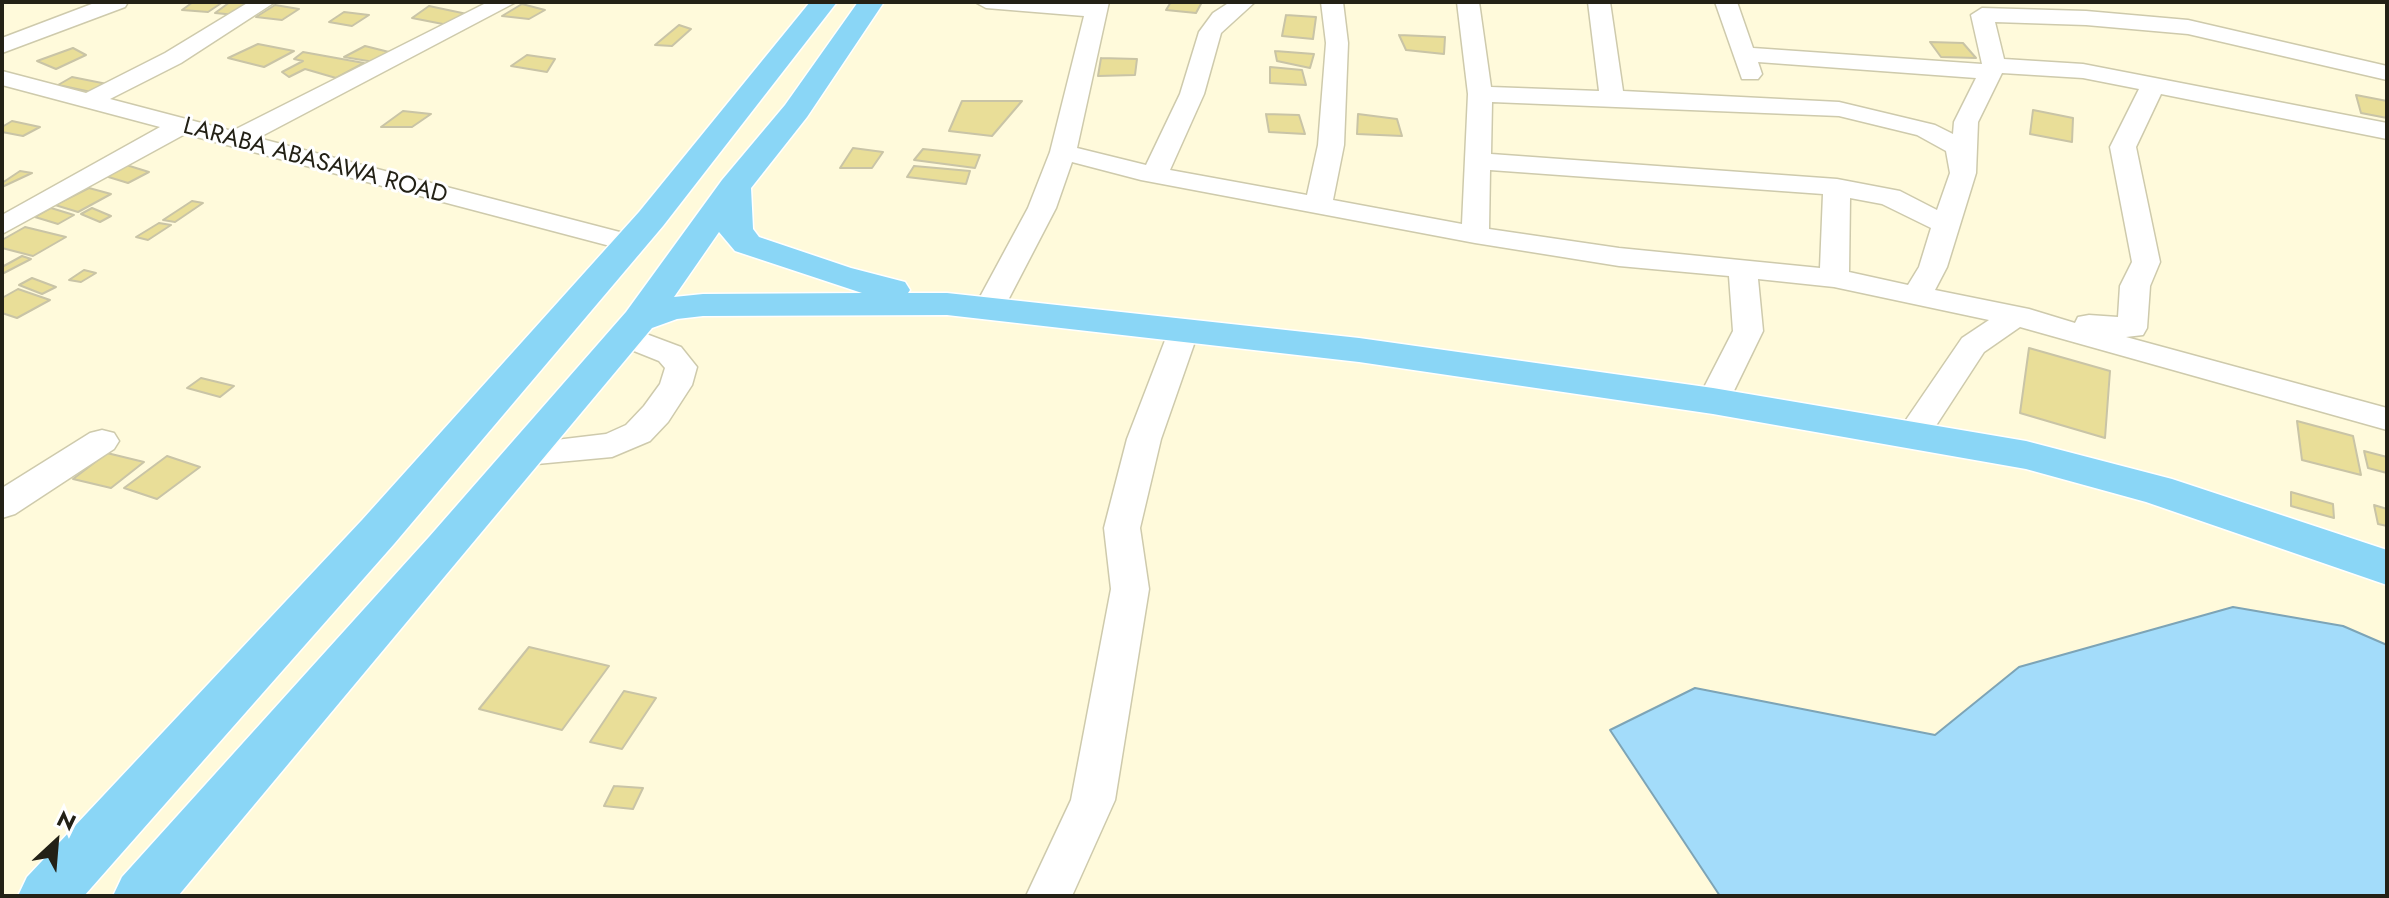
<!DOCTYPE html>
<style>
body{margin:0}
#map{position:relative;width:2389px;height:898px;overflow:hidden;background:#fffadb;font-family:Jost,sans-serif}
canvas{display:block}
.frame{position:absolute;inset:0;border:4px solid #232116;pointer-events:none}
.north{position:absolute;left:16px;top:802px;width:80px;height:80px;-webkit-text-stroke:6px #fff;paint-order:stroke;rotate:26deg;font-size:22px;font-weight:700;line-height:32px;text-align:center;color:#232116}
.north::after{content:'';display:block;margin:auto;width:28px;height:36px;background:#232116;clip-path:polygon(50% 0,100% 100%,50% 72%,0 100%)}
</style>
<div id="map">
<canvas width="2389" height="898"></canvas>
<div class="frame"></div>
<div class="north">N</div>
</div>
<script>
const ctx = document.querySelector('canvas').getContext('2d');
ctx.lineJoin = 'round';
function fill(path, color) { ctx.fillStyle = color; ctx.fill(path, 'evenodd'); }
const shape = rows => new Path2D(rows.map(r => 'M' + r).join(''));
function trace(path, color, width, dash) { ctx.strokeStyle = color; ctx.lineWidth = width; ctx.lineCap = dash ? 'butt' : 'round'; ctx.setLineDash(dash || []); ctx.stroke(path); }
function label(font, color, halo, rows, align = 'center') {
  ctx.font = font + ' Jost,sans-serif'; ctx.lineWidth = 6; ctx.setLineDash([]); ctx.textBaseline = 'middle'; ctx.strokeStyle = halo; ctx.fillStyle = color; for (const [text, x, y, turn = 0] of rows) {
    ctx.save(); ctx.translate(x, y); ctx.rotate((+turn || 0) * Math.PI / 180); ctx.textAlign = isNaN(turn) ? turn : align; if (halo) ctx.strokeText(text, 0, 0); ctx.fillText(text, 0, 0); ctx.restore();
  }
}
const water = shape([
 [2233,607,2343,626,2387,645,2387,896,1720,896,1610,730,1695,688,1935,735,2019,667,2233,607]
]);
fill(water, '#a3dcfa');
trace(water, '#7da4b6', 2);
const building = shape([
 [193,2,223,2,208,12,182,10,193,2],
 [230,2,239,2,252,4,236,15,215,13,230,2],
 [1171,2,1202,2,1196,13,1166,10,1171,2],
 [522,4,545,10,529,19,502,16,522,4],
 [275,5,299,9,282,20,256,17,275,5],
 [429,6,467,14,448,25,412,18,429,6],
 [344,12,369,15,352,26,329,22,344,12],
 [1286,15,1316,17,1313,39,1282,36,1286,15],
 [679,25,691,29,672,46,655,45,679,25],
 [1399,35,1445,37,1444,54,1406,50,1399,35],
 [1930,42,1963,43,1976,58,1941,57,1930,42],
 [258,44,294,51,264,67,228,58,258,44],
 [365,46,393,53,374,62,344,57,365,46],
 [73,48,86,55,56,69,37,61,73,48],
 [1275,51,1314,54,1310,68,1277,61,1275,51],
 [303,52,364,63,336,78,305,69,289,77,282,72,303,61,294,59,303,52],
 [527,55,555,59,547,72,511,66,527,55],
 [1101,58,1137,59,1135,75,1098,76,1101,58],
 [1270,67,1302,70,1306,85,1270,83,1270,67],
 [72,77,112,85,96,93,58,85,72,77],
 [2356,95,2387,101,2387,118,2361,113,2356,95],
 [962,101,1022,101,992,136,949,131,962,101],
 [2033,110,2073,118,2072,142,2030,134,2033,110],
 [403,111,431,114,412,127,381,127,403,111],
 [1266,114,1299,115,1305,134,1269,132,1266,114],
 [1358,114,1397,119,1402,136,1357,134,1358,114],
 [12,121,40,127,23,136,2,132,2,127,12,121],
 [853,148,883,152,872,168,840,168,853,148],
 [923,149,980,155,975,168,914,160,923,149],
 [123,164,149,172,128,183,102,175,123,164],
 [914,166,970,171,966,184,907,177,914,166],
 [20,171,32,173,2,187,2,183,20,171],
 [89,188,111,194,78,212,55,205,89,188],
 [192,201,203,203,175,222,163,220,192,201],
 [51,208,74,215,58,224,35,217,51,208],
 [92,208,111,216,100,222,81,214,92,208],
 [159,223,171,225,148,240,136,237,159,223],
 [25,227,66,237,33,256,2,248,2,240,25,227],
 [22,256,31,259,2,274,2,267,22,256],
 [84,270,96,273,81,282,69,280,84,270],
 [32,278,56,287,42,294,19,285,32,278],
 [18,289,50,300,17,318,2,313,2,298,18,289],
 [2029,348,2110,371,2105,438,2020,413,2029,348],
 [201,378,234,386,220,397,187,388,201,378],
 [2297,421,2353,436,2361,475,2302,460,2297,421],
 [2364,451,2387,457,2387,473,2368,468,2364,451],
 [107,453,144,462,111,488,73,479,107,453],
 [167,456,200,467,157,499,124,488,167,456],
 [2291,492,2333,504,2334,518,2291,506,2291,492],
 [2374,505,2387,509,2387,526,2378,524,2374,505],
 [529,647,609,666,562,730,479,709,529,647],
 [624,691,656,698,622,749,590,742,624,691],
 [614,786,643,788,633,809,604,806,614,786]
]);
fill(building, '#e9de98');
trace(building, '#c9c4a6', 2);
const minor = shape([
 [97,2,128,2,125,7,2,53,2,38,97,2],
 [249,2,275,2,181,63,110,99,232,131,488,2,516,2,258,138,639,237,643,243,639,249,629,251,185,134,2,234,2,215,160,127,2,85,2,71,86,93,165,53,249,2],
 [975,2,1109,2,1077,148,1146,165,1180,94,1199,32,1213,13,1230,2,1255,2,1221,33,1204,94,1170,170,1307,195,1318,145,1326,43,1321,2,1343,2,1348,43,1344,145,1333,200,1462,224,1468,94,1457,2,1479,2,1491,87,1599,91,1588,2,1610,2,1623,91,1839,102,1935,125,1953,134,1954,122,1976,78,1758,62,1762,74,1758,79,1742,79,1715,2,1737,2,1753,48,1982,64,1971,15,1982,8,2086,11,2188,20,2387,66,2387,80,2188,34,2086,25,1995,22,2004,59,2083,64,2387,123,2387,139,2161,94,2136,147,2160,262,2150,286,2147,328,2143,335,2126,337,2387,408,2387,430,2020,327,1984,352,1926,441,1914,444,1902,441,1897,433,1962,338,1989,320,1834,287,1758,279,1763,331,1729,401,1725,409,1713,412,1701,409,1697,401,1733,331,1729,276,1619,266,1475,243,1141,180,1072,162,1056,208,1004,308,1000,314,989,317,978,314,974,308,1028,208,1050,152,1084,16,986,8,975,2],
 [2002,73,2083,78,2139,89,2110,147,2132,262,2120,286,2118,317,2089,315,2078,317,2075,323,2029,309,1935,290,1947,267,1976,173,1978,122,2002,73],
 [1492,102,1839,116,1917,135,1946,151,1950,173,1937,210,1900,191,1837,179,1491,154,1492,102],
 [1490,170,1823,194,1820,268,1619,248,1489,229,1490,170],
 [1850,198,1882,204,1931,228,1919,267,1908,285,1849,272,1850,198],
 [1184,321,1195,323,1199,330,1161,439,1140,528,1149,589,1115,800,1072,896,1026,896,1071,800,1111,589,1104,528,1127,439,1169,330,1173,323,1184,321],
 [625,326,681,347,697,367,692,385,668,422,650,441,612,457,526,465,514,461,509,453,514,445,606,434,626,425,644,406,660,384,665,368,659,361,614,343,610,336,614,329,625,326],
 [102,430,114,433,119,441,114,449,15,514,2,518,2,488,90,433,102,430]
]);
const major = shape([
 [810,2,837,2,663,226,394,544,84,896,18,896,27,877,362,520,639,212,810,2],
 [858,2,884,2,807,117,751,188,753,229,759,237,851,268,905,282,910,290,908,293,947,293,1359,338,1713,388,2026,441,2172,479,2387,550,2387,585,2146,502,2026,469,1713,414,1359,362,947,315,703,316,677,319,652,328,178,896,113,896,122,877,429,537,626,312,722,180,785,105,858,2],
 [719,232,735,251,862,293,703,294,674,297,719,232]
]);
trace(minor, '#cecaac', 3);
trace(major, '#fff', 3);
fill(minor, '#fff');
fill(major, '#8ad6f6');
label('24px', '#232116', '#fff', [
 ["LARABA ABASAWA ROAD",315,162,15]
]);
</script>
